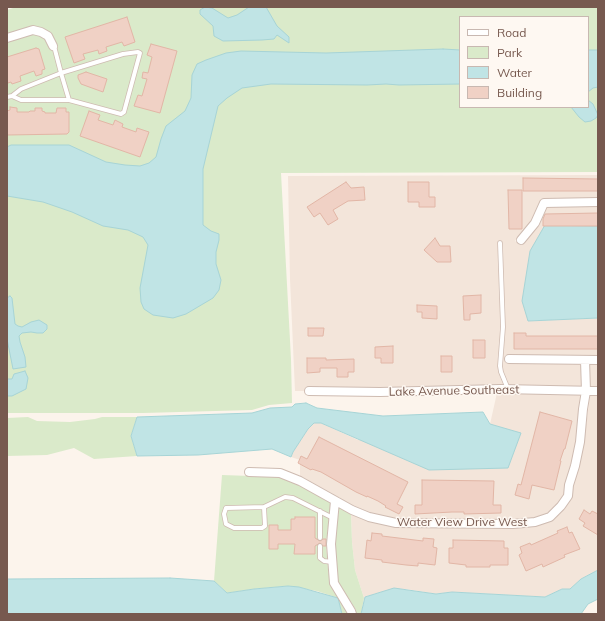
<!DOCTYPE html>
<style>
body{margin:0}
#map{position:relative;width:605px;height:621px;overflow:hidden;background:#fcf4ec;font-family:Mulish,sans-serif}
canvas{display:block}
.frame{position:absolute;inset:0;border:8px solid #77594f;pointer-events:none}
.legend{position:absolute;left:459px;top:16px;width:130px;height:92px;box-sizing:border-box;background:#fef8f2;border:1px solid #c8b8b1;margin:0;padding:5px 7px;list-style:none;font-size:12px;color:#77594f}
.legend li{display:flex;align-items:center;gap:8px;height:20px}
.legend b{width:20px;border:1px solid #c8b8b1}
</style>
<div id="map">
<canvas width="605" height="621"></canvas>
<div class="frame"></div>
<ul class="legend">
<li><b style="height:5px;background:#fff"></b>Road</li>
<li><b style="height:11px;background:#daeaca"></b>Park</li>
<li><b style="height:11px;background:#c0e4e5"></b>Water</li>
<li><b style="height:11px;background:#f0d1c5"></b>Building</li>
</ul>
</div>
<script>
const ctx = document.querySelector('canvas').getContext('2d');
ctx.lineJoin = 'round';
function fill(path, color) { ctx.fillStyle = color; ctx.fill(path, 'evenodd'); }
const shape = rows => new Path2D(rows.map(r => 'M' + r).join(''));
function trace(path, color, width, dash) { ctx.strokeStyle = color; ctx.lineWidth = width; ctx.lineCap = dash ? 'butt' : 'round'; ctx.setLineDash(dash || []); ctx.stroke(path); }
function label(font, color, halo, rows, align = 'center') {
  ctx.font = font + ' Mulish,sans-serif'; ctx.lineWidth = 3; ctx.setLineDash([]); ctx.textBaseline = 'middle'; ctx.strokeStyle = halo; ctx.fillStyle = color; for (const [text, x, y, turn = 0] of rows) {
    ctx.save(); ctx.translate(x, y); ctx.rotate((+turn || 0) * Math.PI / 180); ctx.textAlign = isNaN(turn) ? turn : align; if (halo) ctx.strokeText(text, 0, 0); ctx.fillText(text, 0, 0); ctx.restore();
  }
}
fill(shape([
 [598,175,598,198,542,198,540,199,540,202,531,222,515,241,521,245,539,226,547,206,598,205,598,226,545,225,528,321,598,318,598,356,505,355,505,363,581,364,582,387,500,385,379,388,306,387,305,391,295,391,290,279,288,176],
 [598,363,598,387,590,387,589,364],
 [497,393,581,394,576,442,571,465,565,484,564,495,558,504,548,514,534,518,513,520,415,520,397,519,370,514,354,507,340,499,340,497,337,497,300,477,300,460,291,457,293,452,308,429,314,423,321,423,358,440,490,424],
 [590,394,598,394,598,570,581,579,570,589,562,589,545,597,452,592,436,594,406,589,378,593,365,597,364,598,355,570,352,542,351,514,367,521,395,526,415,527,441,527,551,521,565,508,572,497,573,486,579,467,584,443]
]), '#f3e5da');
fill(shape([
 [16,7,598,7,598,172,281,173,291,359,292,403,269,405,252,410,143,413,7,413,7,10],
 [460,17,588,17,588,107,460,107],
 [28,417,37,421,70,422,95,419,102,417,137,417,131,436,137,456,94,459,74,448,47,455,7,456,7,418],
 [222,475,279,477,299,484,331,503,326,544,328,569,331,585,348,614,342,614,338,598,317,591,288,586,254,589,227,593,214,581],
 [339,507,351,514,352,542,355,570,364,598,361,614,356,614,356,610,338,582,335,544]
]), '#daeaca');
const water = shape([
 [205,7,212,8,228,18,237,15,249,7,266,7,277,26,289,37,289,43,277,35,274,39,262,40,223,41,214,36,213,26,200,14,200,10,205,7],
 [443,49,460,50,460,84,399,85,386,84,367,85,271,84,242,88,227,98,218,106,203,169,203,225,211,231,219,234,219,240,216,252,216,264,221,280,219,290,213,298,186,314,173,318,153,315,144,309,141,302,140,288,148,245,143,237,128,230,103,226,72,212,43,202,7,196,7,147,11,145,69,145,106,162,125,165,140,166,149,163,156,157,161,139,166,126,185,111,191,98,192,75,197,64,206,60,226,53,241,51,326,53,443,49],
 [588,50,598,50,598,87,593,88,588,92,588,50],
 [588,100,593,104,598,115,596,118,591,121,585,122,579,117,571,107,588,107,588,100],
 [545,225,598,226,598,318,528,321,522,301,530,251,545,225],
 [10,296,12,298,15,324,18,326,22,327,31,322,39,320,47,325,47,329,43,333,37,333,31,332,22,333,19,336,20,342,25,357,26,367,13,369,7,339,7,298,10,296],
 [25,371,28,378,26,389,12,396,7,396,7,379,12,379,14,374,25,371],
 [306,403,317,408,383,416,483,412,490,424,521,433,508,468,429,470,321,423,314,423,308,429,293,452,291,457,272,449,198,455,137,456,131,436,137,417,252,413,270,408,292,407,295,404,306,403],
 [598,570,598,599,588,604,581,614,361,614,365,597,394,588,436,594,452,592,545,597,562,589,570,589,581,579,598,570],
 [170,578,214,581,227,593,254,589,288,586,299,587,338,598,342,614,7,614,7,579,170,578]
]);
fill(water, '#c0e4e5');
trace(water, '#a7d4d6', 1);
const building = shape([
 [127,17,135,42,124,46,122,42,106,47,107,51,99,54,98,50,83,54,85,59,74,63,65,37,127,17],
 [151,44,177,51,160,113,134,106,138,95,142,96,147,79,142,78,143,72,148,73,152,57,147,55,151,44],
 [36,48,39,49,45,69,42,70,42,74,36,76,34,71,20,76,21,81,12,84,11,82,8,83,7,80,7,57,36,48],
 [86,72,107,79,103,92,81,84,78,78,78,75,86,72],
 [10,107,17,108,17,112,29,112,30,111,35,111,35,108,42,108,42,111,45,112,45,113,56,113,57,108,66,108,66,112,69,112,69,132,67,134,7,135,7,111,10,110,10,107],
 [89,111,100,115,98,120,113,125,115,120,123,124,122,127,136,132,137,128,149,132,140,157,80,136,89,111],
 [523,178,598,179,598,191,523,191,523,178],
 [346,182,351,188,364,187,365,200,348,201,333,210,338,219,328,225,320,213,314,217,307,207,346,182],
 [408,182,429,182,429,197,435,197,435,207,419,207,419,202,408,202,408,182],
 [508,190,522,190,522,229,509,229,508,190],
 [598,213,598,226,543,226,543,219,545,214,598,213],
 [435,238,440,246,450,246,451,262,437,262,424,250,435,238],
 [481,295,481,313,470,314,470,320,464,320,463,296,481,295],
 [417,305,437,306,437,319,422,318,422,312,417,312,417,305],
 [308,328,324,328,323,336,308,336,308,328],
 [514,333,526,333,526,336,598,336,598,349,514,349,514,333],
 [473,340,485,340,485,358,473,358,473,340],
 [393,346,393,363,381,363,381,358,375,358,375,347,393,346],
 [441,356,452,356,452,372,441,372,441,356],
 [307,358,326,358,326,360,354,359,354,372,348,372,348,377,337,377,337,368,320,368,320,372,307,373,307,358],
 [540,412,572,421,565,449,564,449,560,461,561,461,554,490,532,485,529,499,515,495,518,484,521,485,540,412],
 [319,437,408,482,397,504,403,507,399,514,385,507,386,506,378,501,367,496,367,497,356,492,321,472,312,469,311,470,298,463,301,456,307,459,319,437],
 [422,480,494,481,493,505,501,505,501,513,464,514,464,512,452,512,415,514,415,505,422,505,422,480],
 [584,510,590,514,592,511,598,514,598,535,583,526,585,523,579,519,584,510],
 [295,517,315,517,315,538,320,541,323,539,326,539,326,546,323,546,320,543,315,546,315,554,294,554,295,544,278,544,278,549,269,549,269,525,278,525,278,530,291,530,291,519,295,519,295,517],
 [567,527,569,533,572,532,580,549,564,555,565,557,543,567,542,564,526,571,519,555,522,553,520,547,530,543,531,545,558,533,557,531,567,527],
 [372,533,382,534,382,536,423,541,423,538,434,539,433,547,437,548,435,565,418,563,418,566,406,565,382,562,382,560,365,558,367,540,371,541,372,533],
 [453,540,504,541,504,548,508,548,508,565,490,565,490,567,466,567,466,565,449,563,449,548,453,548,453,540]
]);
fill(building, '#f0d1c5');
trace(building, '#e2b6a6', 1);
const service = shape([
 [12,96,21,89,61,73,123,54,138,52,140,53,124,112,121,114,69,100,61,73,54,46],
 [7,97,12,96,21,100,69,100],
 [500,243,503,327,500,366,501,372,508,389],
 [264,507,265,526,262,528,234,528,226,524,224,514,226,508,264,507,285,497,293,498,333,518],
 [320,538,320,511],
 [320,546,320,558,324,561,332,562]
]);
const minor = shape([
 [7,38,33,30,41,32,48,36,53,46],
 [521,240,535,223,544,203,598,202],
 [509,359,598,360],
 [309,391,380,392,501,389,598,391],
 [249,472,280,473,300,481,352,510,369,517,396,523,513,524,535,522,550,517,561,506,568,496,569,485,575,466,580,442,583,409,586,391,585,360],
 [335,501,331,544,334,583,351,611,352,614]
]);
trace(service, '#cebbb1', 5.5);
trace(minor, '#cebbb1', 10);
trace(service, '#fff', 4);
trace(minor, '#fff', 8);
label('12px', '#77594f', '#fef8f2', [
 ["Lake Avenue Southeast",454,391,-1],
 ["Water View Drive West",462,522]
]);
</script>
